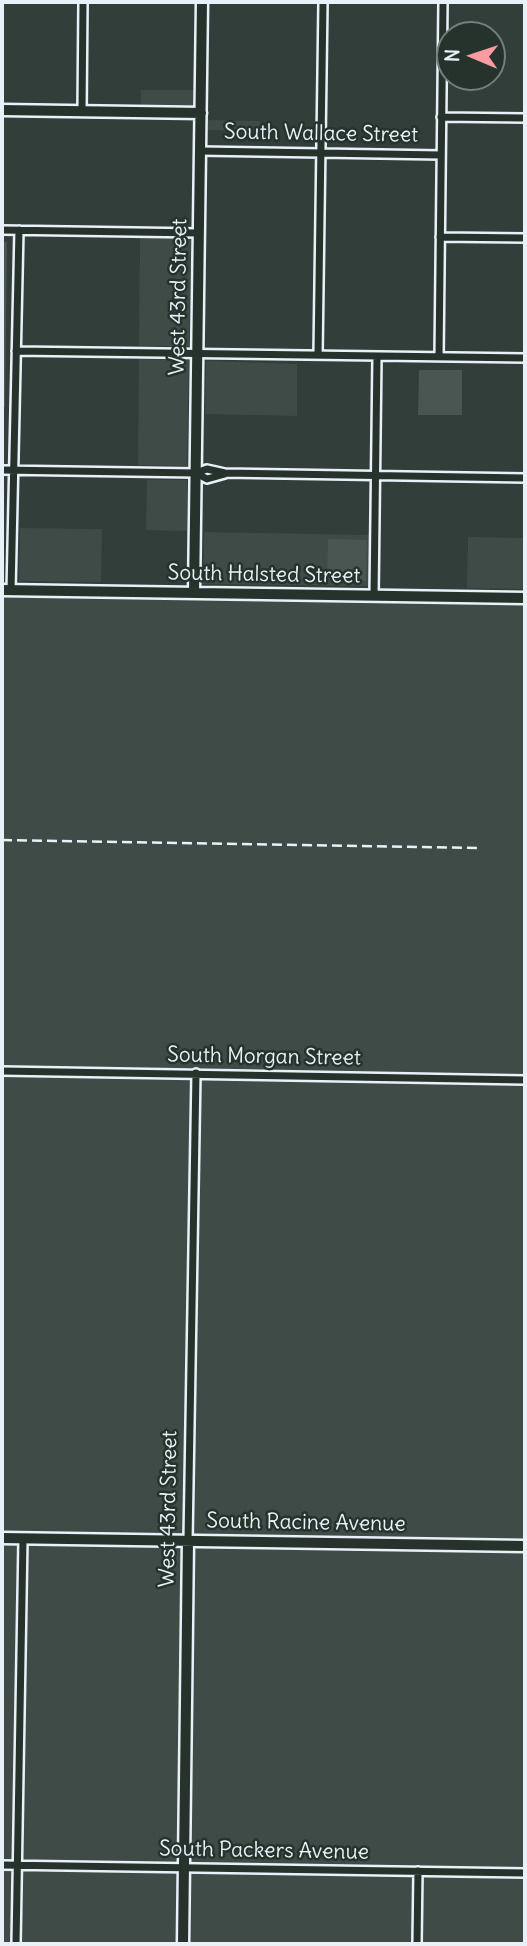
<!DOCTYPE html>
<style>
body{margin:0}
#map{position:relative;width:527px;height:1946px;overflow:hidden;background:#323e39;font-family:Delius,sans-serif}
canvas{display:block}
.frame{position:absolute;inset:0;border:4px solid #e8f1f8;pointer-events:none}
.north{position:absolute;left:436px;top:21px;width:70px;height:70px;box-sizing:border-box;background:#26332d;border:2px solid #747f7e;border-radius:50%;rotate:272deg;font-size:19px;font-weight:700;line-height:28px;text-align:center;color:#e8f1f8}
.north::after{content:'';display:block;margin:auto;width:24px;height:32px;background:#ff9aa2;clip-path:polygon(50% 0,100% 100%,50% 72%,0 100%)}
</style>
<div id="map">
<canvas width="527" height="1946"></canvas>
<div class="frame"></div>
<div class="north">N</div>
</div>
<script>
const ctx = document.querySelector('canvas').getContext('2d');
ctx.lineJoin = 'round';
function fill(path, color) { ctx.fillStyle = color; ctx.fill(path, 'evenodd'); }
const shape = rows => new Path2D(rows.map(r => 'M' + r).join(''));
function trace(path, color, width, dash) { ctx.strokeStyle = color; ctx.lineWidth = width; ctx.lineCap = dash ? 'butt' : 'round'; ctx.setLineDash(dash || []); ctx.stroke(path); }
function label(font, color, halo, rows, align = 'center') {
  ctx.font = font + ' Delius,sans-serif'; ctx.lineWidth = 5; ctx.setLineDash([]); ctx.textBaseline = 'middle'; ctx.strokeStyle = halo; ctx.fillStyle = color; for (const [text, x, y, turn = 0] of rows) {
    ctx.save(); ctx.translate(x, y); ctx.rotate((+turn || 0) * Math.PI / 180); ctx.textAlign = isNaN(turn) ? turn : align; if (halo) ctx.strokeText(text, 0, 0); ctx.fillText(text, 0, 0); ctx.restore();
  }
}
fill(shape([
 [141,90,193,90,193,107,141,106],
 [208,120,260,121,260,131,208,130],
 [140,238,191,238,189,346,139,346],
 [139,359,189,360,187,466,138,465],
 [206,361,297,364,297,416,205,414],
 [147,480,187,480,187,531,146,530],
 [20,528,102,529,101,582,19,581],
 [204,532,370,535,369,586,203,584],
 [468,537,525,538,525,589,467,588],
 [2,591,525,604,525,1944,2,1944]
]), '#3f4b46');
fill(shape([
 [2,242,7,242,5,407,2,407],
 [419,370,462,370,462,415,418,415],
 [328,539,367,540,366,581,327,580]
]), '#495651');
const street = shape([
 [82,111,83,2],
 [441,117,525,118],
 [200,151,441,155],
 [2,230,199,233],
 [440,237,525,238],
 [16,351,525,358],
 [318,355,323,2],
 [439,357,443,2],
 [2,470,196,473,207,469,225,473,525,478],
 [196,473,207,479,225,474],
 [11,591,19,230],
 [374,596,377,356],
 [2,1071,525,1080],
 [188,1540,196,1073],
 [2,1865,525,1873],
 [16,1944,23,1539],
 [417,1944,418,1871]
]);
const secondary = shape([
 [2,110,201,113],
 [2,590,525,598],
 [194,593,202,2],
 [2,1538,525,1546],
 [183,1944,188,1540]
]);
trace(street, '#e8f1f8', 12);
trace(secondary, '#e8f1f8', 15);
trace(street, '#26332d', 7);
trace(secondary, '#26332d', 10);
trace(shape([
 [2,840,481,848]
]), '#e8f1f8', 2.5, [10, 5]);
label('21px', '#e8f1f8', '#26332d', [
 ["South Wallace Street",321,134,1],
 ["West 43rd Street",179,297,-89],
 ["South Halsted Street",264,575,1],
 ["South Morgan Street",264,1057,1],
 ["West 43rd Street",169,1509,-89],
 ["South Racine Avenue",306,1523,1],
 ["South Packers Avenue",264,1851,1]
]);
</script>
